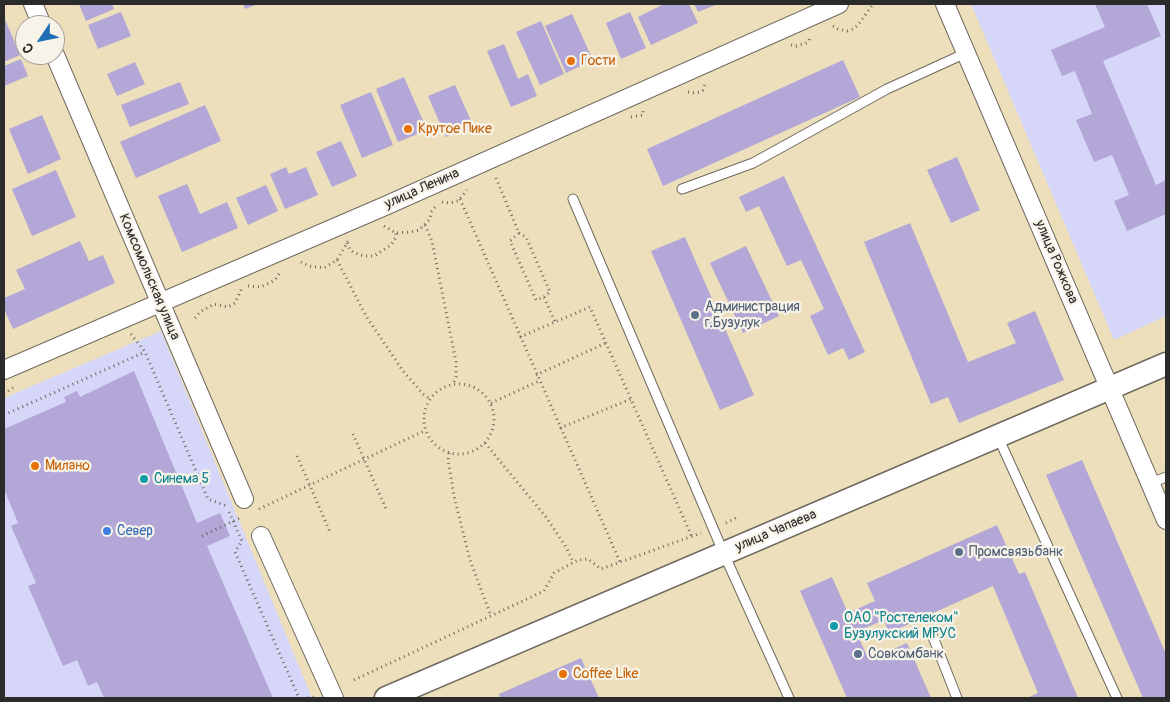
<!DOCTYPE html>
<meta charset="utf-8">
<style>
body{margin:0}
#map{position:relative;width:1170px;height:702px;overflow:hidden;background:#eddfbc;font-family:Pangolin,sans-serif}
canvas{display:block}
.frame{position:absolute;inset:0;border:5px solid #2b2b2b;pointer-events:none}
.north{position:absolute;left:15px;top:15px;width:50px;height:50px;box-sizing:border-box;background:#f7f3e8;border:1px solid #a5a39c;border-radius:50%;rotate:236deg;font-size:14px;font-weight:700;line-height:20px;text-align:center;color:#2b2b2b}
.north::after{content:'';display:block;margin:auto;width:18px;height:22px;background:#1f6fb2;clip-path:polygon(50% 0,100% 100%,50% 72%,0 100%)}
</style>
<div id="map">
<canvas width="1170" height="702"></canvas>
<div class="frame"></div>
<div class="north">С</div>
</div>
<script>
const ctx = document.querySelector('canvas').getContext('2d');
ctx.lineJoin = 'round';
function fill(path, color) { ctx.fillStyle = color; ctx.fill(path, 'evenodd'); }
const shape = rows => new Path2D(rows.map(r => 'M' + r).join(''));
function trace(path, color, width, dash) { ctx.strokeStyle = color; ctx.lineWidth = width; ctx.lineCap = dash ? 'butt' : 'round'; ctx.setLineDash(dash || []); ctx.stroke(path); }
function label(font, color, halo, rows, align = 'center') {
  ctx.font = font + ' Pangolin,sans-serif'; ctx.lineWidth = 4.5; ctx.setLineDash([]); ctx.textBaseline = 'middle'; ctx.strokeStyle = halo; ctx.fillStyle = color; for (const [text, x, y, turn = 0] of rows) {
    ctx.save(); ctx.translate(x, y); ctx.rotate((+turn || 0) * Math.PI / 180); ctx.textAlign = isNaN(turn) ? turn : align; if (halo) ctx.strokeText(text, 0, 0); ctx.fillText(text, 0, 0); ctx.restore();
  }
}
fill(shape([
 [971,4,1166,4,1166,316,1114,340],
 [161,331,312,698,4,698,4,398]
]), '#d6d7f8');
fill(shape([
 [79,4,112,4,114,9,86,21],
 [243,4,258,4,245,9],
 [662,4,689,4,698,23,651,45,638,17,662,5],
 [694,4,718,4,698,12],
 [1095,4,1147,4,1161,36,1103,61,1156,185,1166,180,1166,214,1127,231,1114,201,1129,195,1112,155,1094,162,1076,120,1092,114,1075,71,1062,76,1051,50,1105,27],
 [121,12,131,36,98,49,88,25],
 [630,12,646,48,621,59,606,23],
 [572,14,593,60,566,73,545,26],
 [4,17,20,55,4,62],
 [541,21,564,74,540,85,516,32],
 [504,44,518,79,528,74,537,96,511,107,487,51],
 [21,59,28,76,4,86,4,66],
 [843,60,860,97,663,186,647,149],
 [135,62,145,84,117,96,107,74],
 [404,77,427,130,398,142,376,89],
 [180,82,189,104,130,127,121,105],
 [455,85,473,125,446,137,428,96],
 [371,92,393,145,362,158,340,105],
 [205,105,221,141,136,178,120,142],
 [42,115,61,159,28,174,9,129],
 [341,141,357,176,332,187,316,152],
 [957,157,980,210,951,223,927,170],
 [286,167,289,174,306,167,318,195,285,209,270,174],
 [56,170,76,217,32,236,12,189],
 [784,176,865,352,849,360,843,348,828,355,810,316,824,309,801,260,787,266,759,206,746,212,739,197],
 [187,184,200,214,227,202,238,228,182,252,158,196],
 [266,185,278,211,248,225,236,198],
 [910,223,968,362,1016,343,1007,323,1035,311,1064,380,959,423,948,397,931,404,864,242],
 [685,237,754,395,720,410,651,251],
 [80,241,89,261,103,255,115,283,13,329,4,309,4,298,25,289,16,270],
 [746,246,779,316,743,333,710,263],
 [134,371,197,523,220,513,230,536,207,546,273,698,104,698,97,682,88,686,77,660,63,666,28,586,36,583,11,526,18,523,4,489,4,429,66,402,64,397,77,391,80,397],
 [1082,460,1166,654,1166,698,1143,698,1046,475],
 [997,525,1019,574,1025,572,1078,698,1027,698,1038,693,993,586,889,633,884,620,856,632,869,660,907,643,931,698,847,698,800,591,832,577,848,613,875,601,867,583],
 [581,658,599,698,500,698,499,694]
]), '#b2a7d6');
const service = shape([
 [682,189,753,163,887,89,966,53],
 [573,199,724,554,789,698],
 [998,437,1117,698],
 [1151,483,1166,477],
 [933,637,957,698]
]);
const minor = shape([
 [33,4,42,25],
 [945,4,1166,520],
 [55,55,244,499],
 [4,370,385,206,839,4],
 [261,536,334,698]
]);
const tertiary = shape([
 [386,698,1166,364]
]);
trace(service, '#6f6a5e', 11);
trace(minor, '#6f6a5e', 20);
trace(tertiary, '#6f6a5e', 25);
trace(shape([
 [833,26,838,29,847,31,853,29,858,25,873,4],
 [791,45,796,46,806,43,809,41,810,37],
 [688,92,695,93,700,92,703,90,706,82],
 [631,117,643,115,643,111],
 [496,178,519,233,510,241,536,300,544,297,555,322],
 [460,199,620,562],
 [442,202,450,203,458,201,467,190],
 [425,225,432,241,456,362,456,377,453,384],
 [384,226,396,233,411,232,419,230,430,219,431,212,437,205],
 [519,233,526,237,550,292,544,297],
 [347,243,350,250,355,253,364,256,374,256,391,245,396,237,396,233],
 [337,260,366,316,403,371,423,394,430,399],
 [301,262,309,266,324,268,337,260,348,241],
 [248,286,261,287,275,280,280,272],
 [195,318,200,312,214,304,228,307,235,303,242,288],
 [131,334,145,352,208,499,227,506],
 [520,337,590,307,692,537],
 [536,375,606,343],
 '424 419a35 35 0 1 1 70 0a35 35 0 1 1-70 0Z',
 [4,394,14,387],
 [491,403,539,381],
 [4,415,145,352],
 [560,428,631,399],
 [353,434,387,511],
 [485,443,546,517,566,547,573,562],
 [449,453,448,459,454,496,470,560,491,616],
 [297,456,330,532],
 [259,509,426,430],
 [229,512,242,541,235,552,299,698],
 [726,523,736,518],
 [202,536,242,517],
 [354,680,544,591,554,573,578,560,588,559,601,569,701,533],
 [308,698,315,697]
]), '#6f6a5e', 3, [1, 4]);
trace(service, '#fff', 9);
trace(minor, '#fff', 18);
trace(tertiary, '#fff', 22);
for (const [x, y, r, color] of [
 [571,61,5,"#e8710a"],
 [408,129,5,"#e8710a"],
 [695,315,5,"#5c6f8a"],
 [35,466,5,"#e8710a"],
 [144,479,5,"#0f9aa8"],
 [107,531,5,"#3f7fe0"],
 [959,552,5,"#5c6f8a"],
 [834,626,5,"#0f9aa8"],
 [858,654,5,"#5c6f8a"],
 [563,674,5,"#e8710a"]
]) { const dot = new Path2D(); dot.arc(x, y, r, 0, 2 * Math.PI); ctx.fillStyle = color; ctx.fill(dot); trace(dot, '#f7f3e8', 2); }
label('14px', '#c56008', '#f7f3e8', [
 ["Гости",581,61],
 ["Крутое Пике",418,129],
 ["Милано",45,466],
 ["Coffee Like",573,674]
], 'left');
label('14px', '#2b2b2b', '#f7f3e8', [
 ["улица Ленина",422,189,-24],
 ["улица Рожкова",1056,262,67],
 ["Комсомольская улица",149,277,67],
 ["улица Чапаева",776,531,-23]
]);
label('14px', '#4e5e75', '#f7f3e8', [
 ["Администрация",705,307],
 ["г.Бузулук",705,323],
 ["Промсвязьбанк",969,552],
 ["Совкомбанк",868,654]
], 'left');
label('14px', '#0d838f', '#f7f3e8', [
 ["Синема 5",154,479],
 ["ОАО \"Ростелеком\"",844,618],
 ["Бузулукский МРУС",844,634]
], 'left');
label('14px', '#366cbe', '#f7f3e8', [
 ["Север",117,531]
], 'left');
</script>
